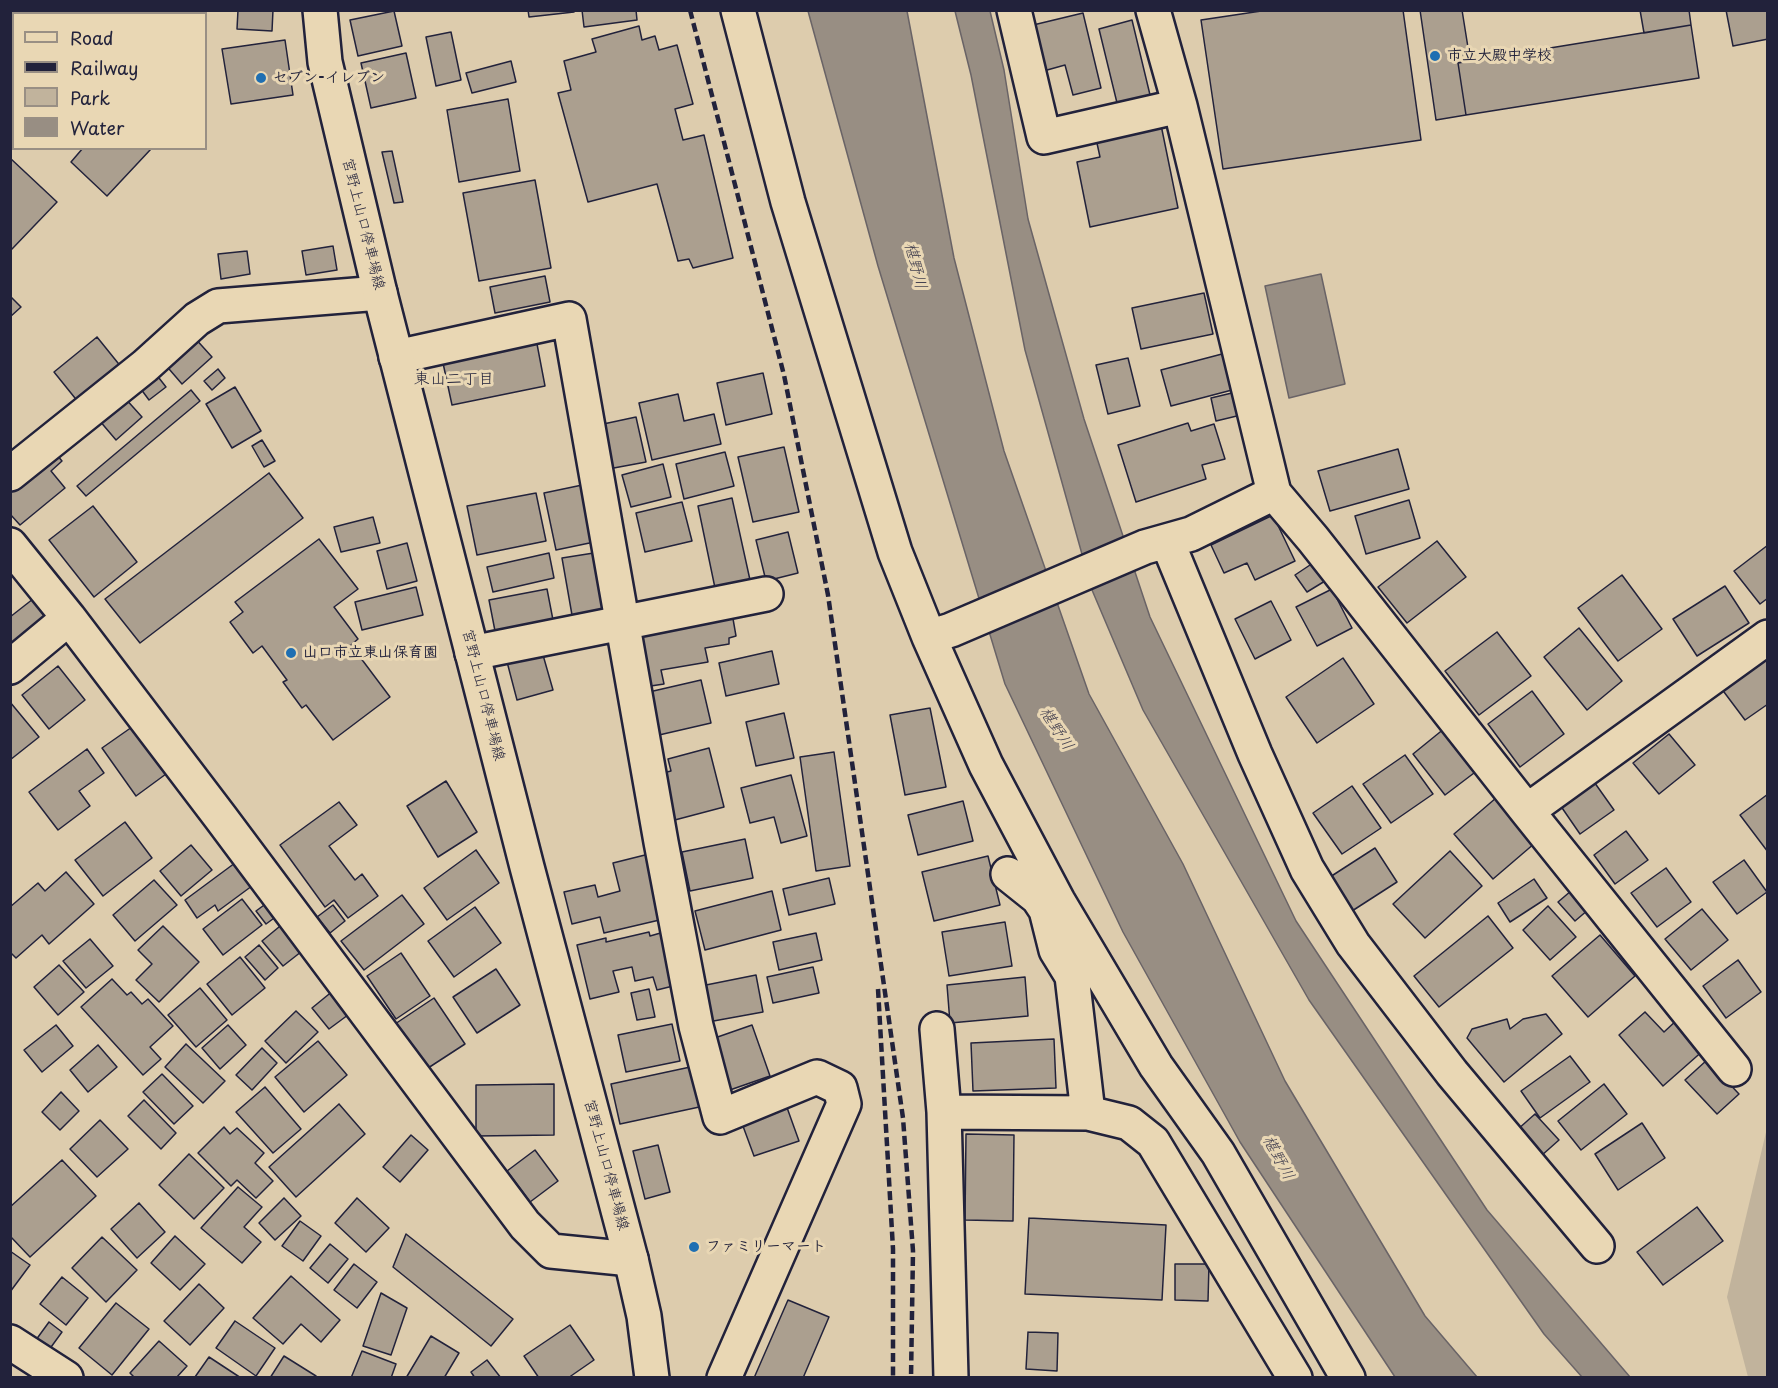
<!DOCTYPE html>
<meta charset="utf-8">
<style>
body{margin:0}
#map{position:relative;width:1778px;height:1388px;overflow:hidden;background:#ddccad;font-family:"Playpen Sans",sans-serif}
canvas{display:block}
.frame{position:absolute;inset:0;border:12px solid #22223b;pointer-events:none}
.legend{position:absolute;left:12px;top:12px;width:195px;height:138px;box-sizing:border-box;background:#e9d7b4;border:2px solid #998f84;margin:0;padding:8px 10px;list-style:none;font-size:18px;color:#22223b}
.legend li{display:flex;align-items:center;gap:12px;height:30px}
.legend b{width:30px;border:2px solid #998f84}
</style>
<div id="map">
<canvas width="1778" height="1388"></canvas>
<div class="frame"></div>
<ul class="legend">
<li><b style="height:8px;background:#e9d7b4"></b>Road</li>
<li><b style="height:8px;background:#22223b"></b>Railway</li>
<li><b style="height:16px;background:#c1b39c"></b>Park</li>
<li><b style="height:16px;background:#988e83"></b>Water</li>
</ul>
</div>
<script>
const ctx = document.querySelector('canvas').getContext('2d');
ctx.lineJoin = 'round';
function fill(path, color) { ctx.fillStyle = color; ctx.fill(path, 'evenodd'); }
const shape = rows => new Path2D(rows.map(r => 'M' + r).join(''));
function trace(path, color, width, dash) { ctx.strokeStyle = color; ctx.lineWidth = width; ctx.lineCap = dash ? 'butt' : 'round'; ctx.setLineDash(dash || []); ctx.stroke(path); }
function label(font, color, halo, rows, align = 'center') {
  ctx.font = font + ' "Playpen Sans","Klee One",sans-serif'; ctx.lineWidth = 6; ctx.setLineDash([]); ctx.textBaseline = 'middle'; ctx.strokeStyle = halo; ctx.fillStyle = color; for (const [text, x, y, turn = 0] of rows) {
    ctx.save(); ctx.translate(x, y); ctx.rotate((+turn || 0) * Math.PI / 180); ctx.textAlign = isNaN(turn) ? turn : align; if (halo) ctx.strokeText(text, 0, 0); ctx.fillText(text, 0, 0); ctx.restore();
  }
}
fill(shape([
 [1767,1128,1767,1377,1748,1377,1727,1297]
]), '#c1b39c');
const water = shape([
 [808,11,907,11,954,258,1004,451,1089,694,1183,864,1285,1081,1425,1316,1477,1377,1395,1377,1240,1142,1123,932,1005,684,878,266,808,11],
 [955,11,990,11,1004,70,1028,219,1084,419,1150,617,1296,921,1487,1210,1630,1377,1582,1377,1544,1334,1309,1000,1143,710,1092,590,1025,350,971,75,955,11],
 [1321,274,1345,384,1289,398,1265,286,1321,274]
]);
fill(water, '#988e83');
trace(water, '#696366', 1.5);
const building = shape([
 [54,10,106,10,109,14,57,14,54,10],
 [238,10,273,10,272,31,237,29,238,10],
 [528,10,573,10,574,12,529,17,528,10],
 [582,10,636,10,637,20,584,27,582,10],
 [1268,10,1403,10,1421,140,1223,169,1201,20,1268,10],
 [1420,10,1462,10,1470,60,1458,63,1466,115,1436,120,1420,10],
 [1640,10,1689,10,1691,25,1644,33,1640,10],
 [1726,10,1768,10,1768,39,1733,46,1726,10],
 [394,11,402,46,358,56,350,20,394,11],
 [1083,13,1101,88,1073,95,1065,65,1040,72,1029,26,1083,13],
 [1132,20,1151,99,1118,107,1099,29,1132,20],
 [1691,25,1699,78,1466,115,1458,63,1691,25],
 [639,26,642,40,655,36,659,50,677,45,693,104,675,109,683,140,704,135,733,258,693,268,689,259,678,261,657,184,588,202,558,93,571,90,564,61,596,52,592,39,639,26],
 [451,32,461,80,436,86,426,37,451,32],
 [285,40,293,95,231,104,222,49,285,40],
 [406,53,416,98,371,108,361,63,406,53],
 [14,57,14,111,10,109,10,60,14,57],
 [511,61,516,82,472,93,466,73,511,61],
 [508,99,520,171,459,182,447,110,508,99],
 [1160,120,1178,208,1090,227,1077,162,1100,157,1095,134,1160,120],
 [83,148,151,148,151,149,107,196,71,162,83,148],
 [392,151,403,202,394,203,382,152,392,151],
 [10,158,57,202,12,249,10,248,10,158],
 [535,180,551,268,479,281,463,193,535,180],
 [333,246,337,270,306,275,302,251,333,246],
 [247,251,250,274,221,279,218,254,247,251],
 [545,276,550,302,495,313,490,287,545,276],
 [1204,293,1213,334,1141,349,1132,308,1204,293],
 [10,296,21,307,10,317,10,296],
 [193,336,212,357,182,384,163,362,193,336],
 [97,337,122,368,79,403,54,372,97,337],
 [537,344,545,386,452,405,443,363,537,344],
 [1222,354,1232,390,1171,406,1161,370,1222,354],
 [1128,358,1140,406,1108,414,1096,365,1128,358],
 [152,369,166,387,149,400,135,381,152,369],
 [218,369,225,378,212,390,204,381,218,369],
 [763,373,772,414,726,425,717,383,763,373],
 [235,387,261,431,232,448,206,404,235,387],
 [191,390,200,401,86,496,77,486,191,390],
 [1236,392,1241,415,1216,421,1211,398,1236,392],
 [678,394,684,421,714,414,721,444,652,460,639,403,678,394],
 [124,397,142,417,116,440,99,420,124,397],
 [636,417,646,462,603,470,594,426,636,417],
 [1188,423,1191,431,1214,424,1225,459,1202,465,1206,479,1136,502,1118,445,1188,423],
 [262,440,275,461,264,467,252,446,262,440],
 [784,447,799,512,753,522,738,457,784,447],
 [51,448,62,461,51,471,65,488,20,525,10,514,10,480,51,448],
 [1398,449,1409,489,1330,511,1318,471,1398,449],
 [725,452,734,486,684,499,676,464,725,452],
 [663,464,671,497,631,507,622,475,663,464],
 [269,473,303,518,140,643,105,599,269,473],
 [587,484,599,541,556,550,544,493,587,484],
 [536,493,546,541,477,555,467,506,536,493],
 [732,498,750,580,715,588,698,506,732,498],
 [1409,500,1420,538,1366,554,1355,516,1409,500],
 [682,502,692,541,645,552,636,513,682,502],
 [93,506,137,562,94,597,49,540,93,506],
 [1273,515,1295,561,1255,580,1247,563,1224,573,1211,545,1273,515],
 [373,517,380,543,341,552,334,527,373,517],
 [788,532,798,573,766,581,756,540,788,532],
 [319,539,358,589,334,607,358,639,351,645,390,697,333,740,306,705,302,708,283,682,287,680,262,646,253,653,230,622,243,612,235,602,319,539],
 [1437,541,1466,577,1407,623,1378,587,1437,541],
 [407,543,417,581,387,589,377,551,407,543],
 [1768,545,1768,598,1760,604,1734,571,1768,545],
 [600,552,609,608,572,615,562,558,600,552],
 [549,553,554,578,493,592,487,567,549,553],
 [1313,563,1325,581,1307,592,1295,575,1313,563],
 [1622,575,1662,629,1618,661,1578,608,1622,575],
 [1725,586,1749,623,1697,656,1673,619,1725,586],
 [416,587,423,615,362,630,355,602,416,587],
 [547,589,553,620,495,631,489,600,547,589],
 [1332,589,1352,628,1317,646,1296,607,1332,589],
 [33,599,49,618,10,650,10,617,33,599],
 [1271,601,1291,640,1255,659,1235,619,1271,601],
 [732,613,736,636,729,638,729,644,705,648,708,662,661,670,664,684,644,687,634,632,732,613],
 [1579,628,1622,681,1587,710,1544,657,1579,628],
 [1497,632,1531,676,1479,715,1445,671,1497,632],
 [541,648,553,690,517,700,506,658,541,648],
 [772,651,779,684,726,696,719,663,772,651],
 [1768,653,1768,704,1745,720,1721,688,1768,653],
 [1343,658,1374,704,1317,743,1286,697,1343,658],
 [58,666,85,700,49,729,22,695,58,666],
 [701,680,711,723,659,735,649,692,701,680],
 [1532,691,1564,734,1520,767,1488,724,1532,691],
 [10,702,39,737,10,760,10,702],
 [930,708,946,787,905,795,890,715,930,708],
 [784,713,794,758,756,766,746,722,784,713],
 [132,727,166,774,136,796,102,748,132,727],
 [1445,728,1478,770,1445,795,1413,754,1445,728],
 [1669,734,1695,765,1659,794,1633,763,1669,734],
 [709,748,724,807,671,821,659,774,671,771,668,759,709,748],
 [87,749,104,773,79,791,90,806,58,830,29,792,87,749],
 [834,752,850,866,816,871,800,757,834,752],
 [1405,755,1433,794,1391,823,1363,784,1405,755],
 [791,775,807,836,781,843,774,817,750,823,741,788,791,775],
 [1592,779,1614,810,1580,834,1558,802,1592,779],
 [446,781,477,832,438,857,407,806,446,781],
 [1352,786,1381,828,1342,854,1313,813,1352,786],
 [1768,794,1768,852,1740,815,1768,794],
 [1496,798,1535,843,1493,879,1454,834,1496,798],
 [963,801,973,841,918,855,908,815,963,801],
 [339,802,357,825,329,846,355,880,362,874,378,896,348,918,334,900,325,907,280,845,339,802],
 [125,822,152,858,103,896,75,860,125,822],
 [1626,831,1648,860,1615,884,1594,855,1626,831],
 [745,839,753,878,690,891,682,852,745,839],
 [191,845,212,870,181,896,160,871,191,845],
 [1375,848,1397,882,1352,911,1330,877,1375,848],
 [476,850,499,883,447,920,424,888,476,850],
 [1450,851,1482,886,1425,938,1393,904,1450,851],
 [653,853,668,918,604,933,600,917,572,924,564,892,595,885,598,897,620,891,613,863,653,853],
 [988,856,1000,905,934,921,922,872,988,856],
 [239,860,256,883,218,911,215,905,197,918,185,900,239,860],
 [1744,860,1767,892,1737,914,1713,882,1744,860],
 [1666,868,1691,902,1657,927,1631,893,1666,868],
 [66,872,94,904,49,944,42,935,16,958,10,952,10,907,38,883,45,891,66,872],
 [829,878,835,904,789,915,783,889,829,878],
 [1534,879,1547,898,1510,922,1498,903,1534,879],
 [154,880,177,905,135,941,113,915,154,880],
 [1578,885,1595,904,1575,921,1558,902,1578,885],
 [772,891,781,930,705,950,695,911,772,891],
 [402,895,424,924,364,970,341,941,402,895],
 [242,899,262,925,223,955,203,929,242,899],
 [271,900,281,913,266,924,256,911,271,900],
 [333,905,345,921,330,933,317,917,333,905],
 [1548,906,1576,937,1550,960,1523,930,1548,906],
 [475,907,501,943,454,977,428,941,475,907],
 [1702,909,1728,940,1691,970,1665,939,1702,909],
 [1488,916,1513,948,1439,1007,1414,976,1488,916],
 [285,922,306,948,283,966,262,941,285,922],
 [1005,922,1012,966,949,976,942,932,1005,922],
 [163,926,199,962,159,1002,136,980,152,964,138,950,163,926],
 [671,930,685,983,657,990,653,977,635,981,632,967,613,971,619,992,590,999,577,945,606,938,606,942,649,932,650,936,671,930],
 [816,933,822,960,779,970,773,942,816,933],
 [1600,935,1635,976,1588,1017,1552,976,1600,935],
 [90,939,113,966,86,988,63,961,90,939],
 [259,945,278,968,265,980,245,957,259,945],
 [401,953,430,996,396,1019,367,976,401,953],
 [240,957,265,988,232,1015,207,984,240,957],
 [1738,960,1761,992,1726,1018,1703,986,1738,960],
 [59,965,84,992,58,1015,34,987,59,965],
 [813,967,819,993,773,1003,767,977,813,967],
 [496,969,520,1005,477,1033,453,997,496,969],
 [756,975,763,1012,708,1022,701,986,756,975],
 [1025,977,1028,1016,950,1023,947,985,1025,977],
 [112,979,127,995,131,992,142,1004,148,999,173,1026,150,1047,161,1059,143,1075,81,1007,112,979],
 [200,988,227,1020,196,1047,168,1015,200,988],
 [649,989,655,1017,637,1020,631,993,649,989],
 [334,990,352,1012,329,1029,312,1008,334,990],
 [434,998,465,1044,425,1070,395,1024,434,998],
 [296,1011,318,1032,286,1063,265,1041,296,1011],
 [1645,1012,1664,1032,1678,1019,1705,1049,1663,1086,1619,1035,1645,1012],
 [1546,1014,1562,1034,1504,1082,1467,1038,1472,1029,1507,1019,1510,1029,1523,1019,1546,1014],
 [672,1024,680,1061,626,1072,618,1035,672,1024],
 [56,1025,73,1046,42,1072,24,1050,56,1025],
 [228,1025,246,1045,220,1069,202,1048,228,1025],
 [752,1025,770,1076,727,1091,709,1040,752,1025],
 [1054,1039,1056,1088,973,1091,971,1043,1054,1039],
 [318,1041,347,1075,304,1112,275,1077,318,1041],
 [186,1044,225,1081,203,1103,165,1067,186,1044],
 [98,1045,117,1067,88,1092,70,1070,98,1045],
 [262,1048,277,1063,252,1090,236,1075,262,1048],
 [1570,1056,1590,1082,1540,1118,1521,1091,1570,1056],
 [1707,1060,1739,1094,1717,1114,1685,1080,1707,1060],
 [695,1066,704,1106,620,1124,611,1084,695,1066],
 [162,1074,193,1106,174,1124,143,1092,162,1074],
 [554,1084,554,1135,476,1136,476,1085,554,1084],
 [1604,1084,1627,1114,1581,1150,1558,1121,1604,1084],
 [265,1087,301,1129,273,1153,236,1112,265,1087],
 [61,1092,79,1111,60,1130,42,1112,61,1092],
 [144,1100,176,1133,161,1149,128,1116,144,1100],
 [785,1102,799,1141,754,1156,740,1118,785,1102],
 [339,1104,365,1134,296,1197,269,1167,339,1104],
 [1535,1114,1559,1140,1541,1156,1517,1130,1535,1114],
 [100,1120,128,1149,97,1177,70,1149,100,1120],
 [1642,1123,1665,1158,1618,1190,1595,1154,1642,1123],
 [224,1127,230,1134,237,1128,264,1153,255,1163,273,1181,256,1198,237,1180,231,1186,198,1153,224,1127],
 [966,1134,1014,1135,1013,1221,965,1220,966,1134],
 [411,1135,428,1150,400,1182,383,1167,411,1135],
 [658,1145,670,1192,645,1199,633,1151,658,1145],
 [535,1150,558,1181,530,1202,507,1171,535,1150],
 [189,1154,224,1188,194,1219,159,1185,189,1154],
 [62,1160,96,1196,30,1257,10,1236,10,1207,62,1160],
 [238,1187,262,1207,244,1227,261,1242,242,1263,201,1228,238,1187],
 [284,1198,301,1216,275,1240,259,1223,284,1198],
 [357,1198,389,1228,366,1252,335,1223,357,1198],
 [139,1203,165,1232,137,1258,111,1229,139,1203],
 [1697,1207,1723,1241,1663,1285,1637,1252,1697,1207],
 [1029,1218,1166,1225,1162,1300,1025,1294,1029,1218],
 [300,1221,321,1236,303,1261,282,1246,300,1221],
 [406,1234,513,1319,491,1346,393,1267,406,1234],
 [175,1236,205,1264,180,1290,151,1263,175,1236],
 [102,1237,137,1270,106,1302,72,1268,102,1237],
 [330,1244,348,1259,328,1283,310,1268,330,1244],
 [10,1251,30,1265,10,1292,10,1251],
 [354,1264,377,1282,357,1308,334,1290,354,1264],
 [1175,1264,1209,1264,1208,1301,1175,1300,1175,1264],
 [291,1276,340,1320,321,1342,301,1324,283,1344,253,1318,291,1276],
 [62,1277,88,1298,66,1325,40,1304,62,1277],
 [199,1284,224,1308,190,1345,164,1321,199,1284],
 [381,1293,407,1308,391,1355,363,1346,381,1293],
 [788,1300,829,1317,803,1378,754,1378,788,1300],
 [116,1303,149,1329,112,1375,79,1348,116,1303],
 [235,1321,275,1348,256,1376,216,1348,235,1321],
 [49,1322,62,1332,46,1354,33,1344,49,1322],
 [570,1325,594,1360,568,1378,539,1378,524,1356,570,1325],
 [1028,1332,1058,1333,1057,1371,1026,1369,1028,1332],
 [431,1336,459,1353,444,1378,406,1378,431,1336],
 [159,1341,187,1366,176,1378,135,1378,130,1373,159,1341],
 [362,1351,396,1364,391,1378,351,1378,362,1351],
 [284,1356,316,1376,314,1378,270,1378,284,1356],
 [209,1357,241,1378,195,1377,209,1357],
 [487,1360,501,1378,475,1378,471,1372,487,1360]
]);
fill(building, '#ab9f8f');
trace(building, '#22223b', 1.5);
const minor = shape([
 [738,10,788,202,895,552,929,637,986,765,1058,901,1156,1066,1218,1153,1348,1378],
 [1014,10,1044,137,1180,106],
 [1153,10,1180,106,1274,493,1313,539,1527,811,1734,1069],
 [396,357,569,319,661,842,696,1026,720,1117,817,1077,840,1088,844,1104,724,1378],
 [10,474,145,366,197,319,218,306,380,293],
 [1167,541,1255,754,1307,869,1353,944,1452,1073,1597,1246],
 [10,545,69,618,221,818,525,1225,551,1251,631,1259],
 [929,637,951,630,1145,547,1191,534,1274,493],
 [472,653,766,594],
 [10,667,69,618],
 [1527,811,1768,637],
 [1008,874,1038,898,1046,910],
 [1058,901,1046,910,1056,950,1072,976,1088,1113],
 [937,1029,944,1112],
 [10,1342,66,1378],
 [951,1378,944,1112,1088,1113,1129,1123,1153,1142,1295,1378]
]);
const secondary = shape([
 [320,10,325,62,380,293,527,867,631,1259,644,1316,652,1378]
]);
trace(minor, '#22223b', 38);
trace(secondary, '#22223b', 38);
trace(minor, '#e9d7b4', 33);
trace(secondary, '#e9d7b4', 33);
trace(shape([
 [690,10,784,375,828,595,903,1118,913,1251,911,1378],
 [878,989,893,1249,893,1378]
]), '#22223b', 4.5, [9, 4.5]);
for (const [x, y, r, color] of [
 [1435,56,6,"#1f6fb2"],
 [261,78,6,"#1f6fb2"],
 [291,653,6,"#1f6fb2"],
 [694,1247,6,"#1f6fb2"]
]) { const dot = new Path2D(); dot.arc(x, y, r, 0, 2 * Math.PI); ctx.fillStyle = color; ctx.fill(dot); trace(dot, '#e9d7b4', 2); }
label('bold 15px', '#22223b', '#e9d7b4', [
 ["市立大殿中学校",1447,56],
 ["セブン-イレブン",273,78],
 ["山口市立東山保育園",303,653],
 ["ファミリーマート",706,1247]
], 'left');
label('15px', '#22223b', '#e9d7b4', [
 ["宮野上山口停車場線",363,224,76],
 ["宮野上山口停車場線",483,695,76],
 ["宮野上山口停車場線",606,1165,75]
]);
label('italic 16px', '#454251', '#e9d7b4', [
 ["椹野川",915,266,76],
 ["椹野川",1056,729,57],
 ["椹野川",1278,1158,62]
]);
label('16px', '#22223b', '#e9d7b4', [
 ["東山二丁目",454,380]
]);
</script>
